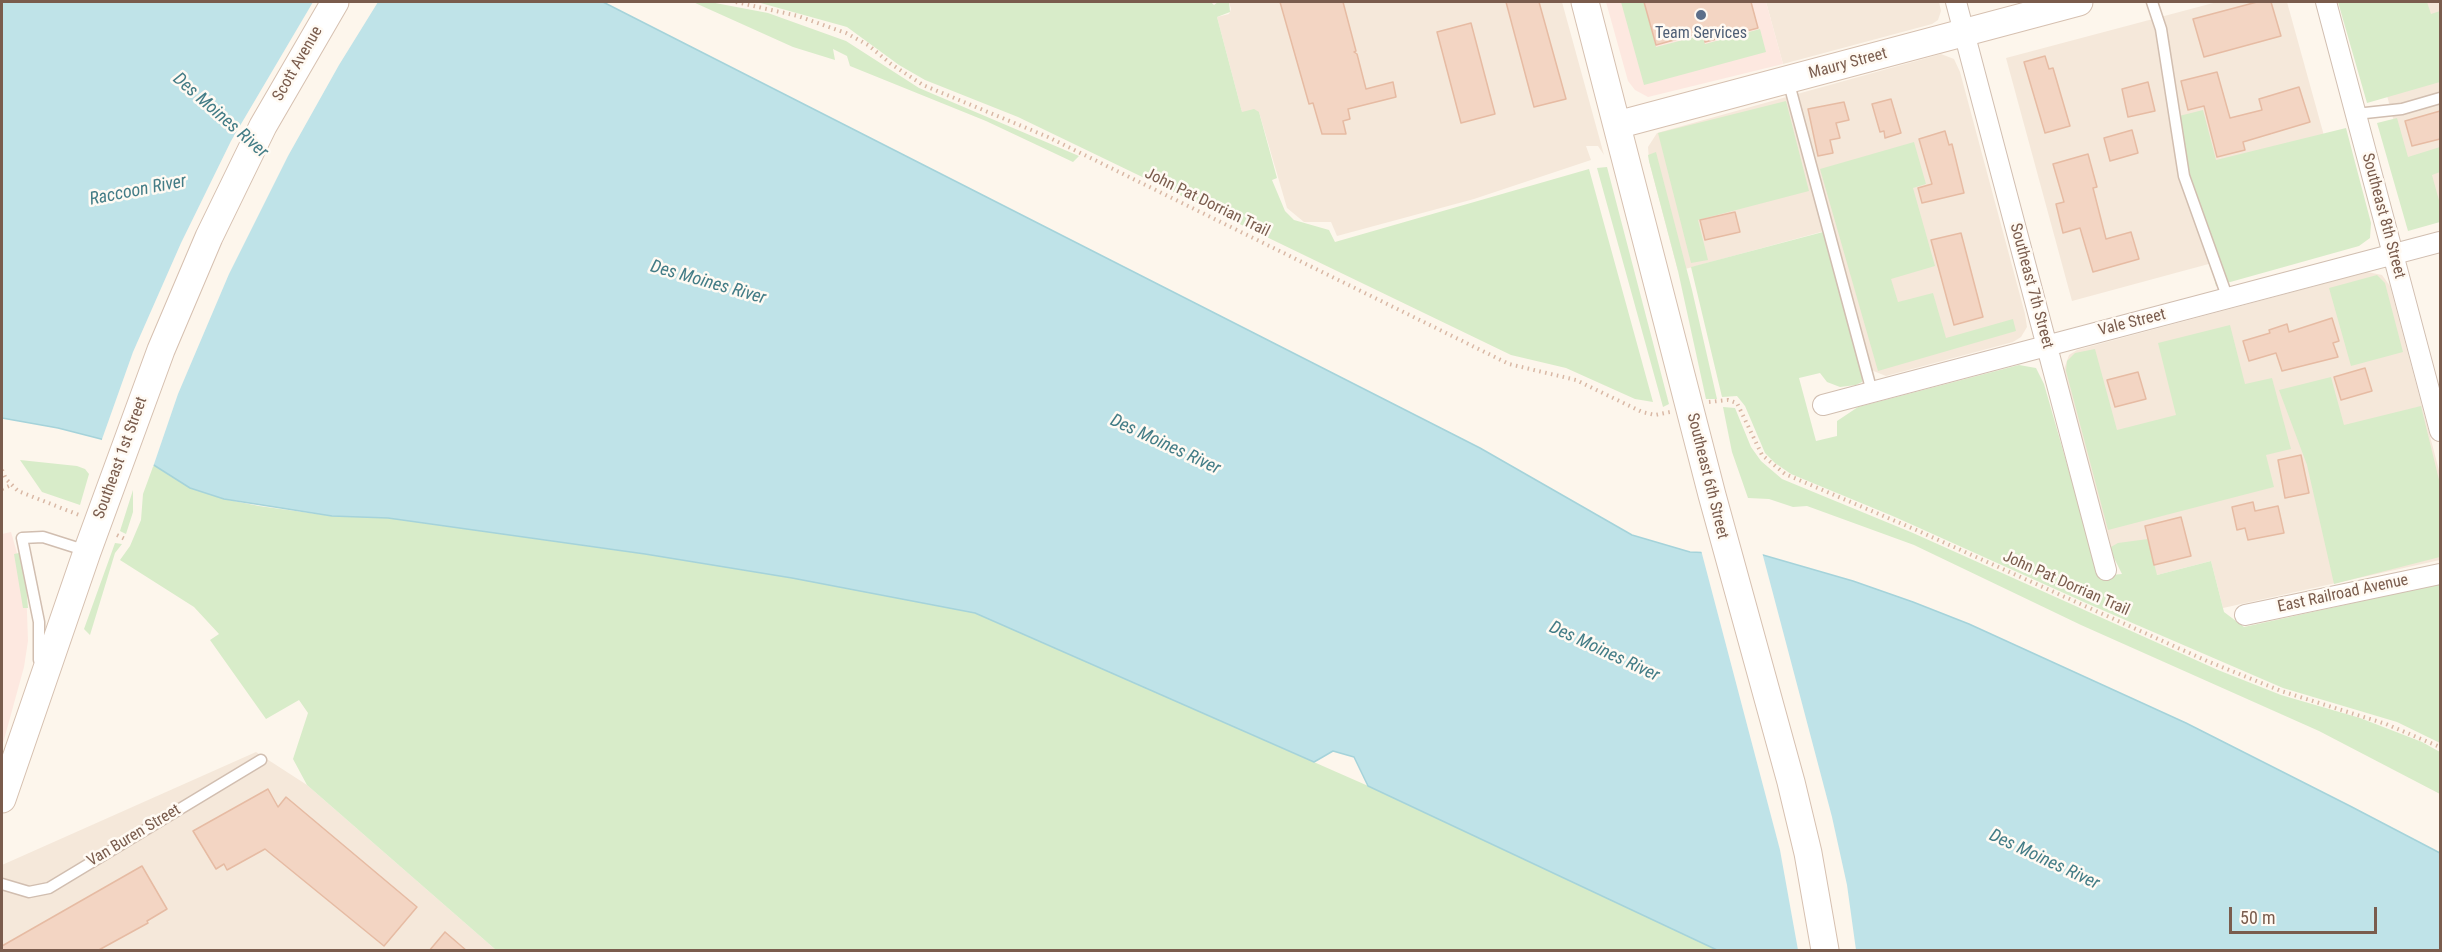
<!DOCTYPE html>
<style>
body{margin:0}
#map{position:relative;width:2442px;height:952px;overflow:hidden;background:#fdf6ec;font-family:"Roboto Condensed",sans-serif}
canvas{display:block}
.frame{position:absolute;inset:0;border:3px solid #7a5c4d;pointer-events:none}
.scale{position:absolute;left:2229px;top:907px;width:148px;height:27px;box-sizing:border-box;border:3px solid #7a5c4d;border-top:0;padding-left:8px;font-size:18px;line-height:21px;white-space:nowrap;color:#7a5c4d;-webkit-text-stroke:4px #fffaf3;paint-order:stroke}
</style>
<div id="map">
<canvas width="2442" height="952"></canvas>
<div class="frame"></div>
<div class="scale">50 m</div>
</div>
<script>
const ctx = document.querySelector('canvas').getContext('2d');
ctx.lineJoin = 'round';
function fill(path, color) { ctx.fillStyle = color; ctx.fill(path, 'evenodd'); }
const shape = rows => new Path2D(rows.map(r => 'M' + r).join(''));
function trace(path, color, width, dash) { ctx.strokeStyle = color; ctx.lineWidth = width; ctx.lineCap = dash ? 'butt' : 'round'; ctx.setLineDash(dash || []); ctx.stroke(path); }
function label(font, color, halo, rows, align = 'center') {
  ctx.font = font + ' "Roboto Condensed",sans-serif'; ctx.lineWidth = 5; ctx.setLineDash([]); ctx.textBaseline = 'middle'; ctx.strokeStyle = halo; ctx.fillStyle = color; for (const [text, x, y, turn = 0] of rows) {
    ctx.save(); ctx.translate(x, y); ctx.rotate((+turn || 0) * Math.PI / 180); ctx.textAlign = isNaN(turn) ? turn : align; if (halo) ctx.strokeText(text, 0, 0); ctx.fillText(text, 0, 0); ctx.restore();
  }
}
fill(shape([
 [1229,2,1562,2,1604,155,1598,146,1586,146,1591,160,1474,199,1337,236,1331,222,1304,222,1287,208,1259,112,1242,112,1217,17,1229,14,1231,9],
 [1766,2,1939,2,1941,11,1938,20,1932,24,1783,64],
 [2217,2,2287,2,2349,226,2072,301,2006,58],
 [2362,2,2440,2,2440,202,2417,208],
 [1941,54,1954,59,1960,72,2025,314,2027,327,2021,337,2013,342,1886,376,1871,370,1832,229,1678,271,1649,161,1648,147,1657,133],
 [2367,272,2382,275,2390,286,2440,474,2440,560,2223,608,2211,561,2157,575,2109,548,2063,372,2069,355,2077,350],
 [256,752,307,785,496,950,2,950,2,865]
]), '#f5e8da');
fill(shape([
 [1606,2,1766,2,1783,64,1648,97,1635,90,1628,81],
 [11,532,26,584,28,641,24,667,2,747,2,534]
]), '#fde8e0');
fill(shape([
 [693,2,710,2,768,13,846,41,919,88,1079,156,1073,162,986,121,850,66,847,56,833,49,835,60,793,47],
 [757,2,1211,2,1214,5,1218,2,1229,2,1230,12,1217,17,1242,112,1254,109,1259,112,1277,178,1272,180,1285,211,1294,220,1329,230,1335,242,1589,169,1653,402,1635,399,1566,368,1511,355,1018,117,925,80,899,65,847,27],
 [1621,2,1644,2,1656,47,1702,35,1705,44,1760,29,1766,52,1644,85],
 [2338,2,2427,2,2431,14,2440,11,2440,82,2367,103],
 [1786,101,1809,191,1698,220,1708,260,1691,263,1658,133],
 [2203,110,2216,160,2346,128,2371,223,2370,238,2359,246,2216,286,2175,117],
 [2397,118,2408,157,2440,147,2440,172,2432,175,2440,204,2440,222,2408,231,2377,123],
 [1914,142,1926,184,1913,188,1935,266,1891,279,1898,302,1933,293,1946,338,2013,319,2016,331,1878,371,1820,169],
 [1656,152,1692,290,1717,399,1706,399,1678,271,1649,161,1648,155],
 [1607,167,1669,404,1663,407,1597,168],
 [1823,232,1862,377,1862,382,1856,385,1840,387,1827,382,1820,373,1799,378,1816,441,1837,436,1837,421,1858,407,2019,365,2036,368,2044,384,2099,576,2122,574,2109,548,2118,543,2148,539,2157,575,2211,561,2224,612,2244,627,2440,584,2440,743,2397,722,2283,688,2086,603,1895,517,1791,474,1775,463,1765,453,1745,406,1737,396,1722,397,1691,267],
 [2377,275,2385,283,2403,352,2351,366,2329,288],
 [2230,325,2245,384,2272,378,2291,449,2266,455,2274,487,2108,530,2066,371,2067,361,2075,353,2095,349,2117,430,2176,415,2158,343],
 [2331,377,2344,425,2421,406,2440,484,2440,557,2334,584,2307,465,2279,390],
 [1723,407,1735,408,1751,447,1761,461,1782,479,1913,533,2218,670,2281,695,2360,718,2422,742,2440,752,2440,794,2319,731,2081,625,1914,545,1807,506,1793,507,1769,499,1748,498,1732,452],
 [20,460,77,466,85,469,89,474,80,505,42,492],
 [154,464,190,488,224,499,259,506,332,516,388,518,645,554,792,578,975,613,1416,807,1717,950,496,950,307,785,293,759,308,713,299,700,266,719,210,640,219,634,194,607,120,560,130,546,141,520,143,494],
 [133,490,133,512,126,534,120,531],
 [115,543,122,544,115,553,90,635,84,629],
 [19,553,26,584,28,608,23,608,14,554]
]), '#d8ecc9');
const water = shape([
 [2,2,603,2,1480,448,1632,535,1690,552,1763,555,1853,581,1913,602,1969,624,2186,723,2350,806,2440,853,2440,950,1717,950,1368,786,1354,757,1333,751,1314,762,975,613,792,578,645,554,388,518,332,516,224,499,190,488,130,450,101,439,58,428,2,418,2,2]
]);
fill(water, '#bfe3e8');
trace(water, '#a5d3da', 1.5);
fill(shape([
 [313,2,378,2,339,65,288,156,229,274,178,394,153,467,101,442,133,352,181,243,231,141],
 [1701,550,1762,552,1832,817,1847,885,1856,950,1798,950,1780,850]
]), '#fdf6ec');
const building = shape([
 [1280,2,1343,2,1356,51,1354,52,1357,54,1366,89,1393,82,1396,97,1348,109,1350,119,1343,121,1346,134,1322,134,1313,103,1309,104,1280,2],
 [1506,2,1539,2,1566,99,1534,107,1506,2],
 [1644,2,1751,2,1758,28,1705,42,1703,32,1656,45,1644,2],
 [2257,2,2271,2,2281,36,2204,57,2193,19,2257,2],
 [1471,23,1495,114,1461,123,1437,32,1471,23],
 [2045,56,2049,69,2053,68,2070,126,2045,133,2024,62,2045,56],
 [2217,72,2230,118,2262,110,2259,99,2299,87,2310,122,2243,142,2245,150,2217,157,2204,106,2188,110,2181,81,2217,72],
 [2148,82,2155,111,2128,117,2122,89,2148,82],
 [1891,99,1901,133,1885,138,1884,131,1880,132,1872,104,1891,99],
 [1844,102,1849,120,1836,123,1840,138,1830,140,1833,153,1818,156,1808,109,1844,102],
 [2440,111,2440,139,2412,146,2405,121,2440,111],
 [2132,130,2138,153,2110,161,2104,138,2132,130],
 [1945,131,1949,145,1952,144,1964,193,1922,203,1918,188,1932,184,1919,139,1945,131],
 [2088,154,2097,187,2093,188,2106,239,2131,232,2139,259,2093,272,2080,228,2063,233,2056,204,2064,202,2053,164,2088,154],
 [1735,212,1740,232,1705,240,1700,220,1735,212],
 [1961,233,1983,317,1954,325,1931,240,1961,233],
 [2332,318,2339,341,2333,343,2338,357,2282,371,2276,353,2249,361,2243,341,2270,333,2269,330,2287,324,2289,332,2332,318],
 [2365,368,2372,391,2341,400,2334,377,2365,368],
 [2138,372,2146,399,2115,407,2107,380,2138,372],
 [2301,455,2309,493,2285,498,2278,460,2301,455],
 [2253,502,2255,511,2278,506,2284,533,2248,540,2245,528,2237,530,2232,507,2253,502],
 [2181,517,2191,556,2154,565,2145,526,2181,517],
 [268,789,278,807,286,797,417,907,384,946,265,849,227,870,224,864,216,869,193,831,268,789],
 [142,866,167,909,147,921,148,923,97,951,2,951,2,946,142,866],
 [445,932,467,951,429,951,445,932]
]);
fill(building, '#f3d5c3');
trace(building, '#e6bba3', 1.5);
const lane = shape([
 [2152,2,2161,29,2184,176,2228,299],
 [1788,80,1872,392],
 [2356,114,2402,109,2440,98],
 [39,660,39,622,22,538,43,537,87,551],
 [2,884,29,892,49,888,261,760]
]);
const street = shape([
 [1956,2,2106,570],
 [2326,2,2440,431],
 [1823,405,2440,242],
 [2245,615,2440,574]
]);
const secondary = shape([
 [1585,2,1712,495,1791,782,1808,853,1825,950],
 [1617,125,2079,2],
 [2,799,87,552,161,350,209,237,263,126,335,2]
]);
trace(lane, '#d1beb0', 13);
trace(street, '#d1beb0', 22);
trace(secondary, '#d6c0b0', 29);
trace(shape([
 [736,2,798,16,846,33,868,45,891,64,923,85,1048,137,1509,364,1576,380,1642,412,1655,415,1670,412],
 [1709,402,1728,400,1737,403,1762,455,1785,474,1914,529,2207,661,2281,691,2386,724,2440,747],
 [2,470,6,479,18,491,79,515],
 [2,489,11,485],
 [117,535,127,540]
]), '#d9b8a5', 4, [1.5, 4.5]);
trace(lane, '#fff', 10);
trace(street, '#fff', 20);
trace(secondary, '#fff', 27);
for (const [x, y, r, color] of [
 [1701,15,6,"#5c6f8a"]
]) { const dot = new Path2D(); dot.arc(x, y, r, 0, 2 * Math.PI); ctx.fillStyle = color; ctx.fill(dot); trace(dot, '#fffaf3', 2); }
label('16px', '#4e5e75', '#fffaf3', [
 ["Team Services",1701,34]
]);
label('16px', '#7a5c4d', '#fffaf3', [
 ["Scott Avenue",298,64,-60],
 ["Maury Street",1848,64,-15],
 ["John Pat Dorrian Trail",1207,203,26],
 ["Southeast 8th Street",2383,216,75],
 ["Southeast 7th Street",2031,286,75],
 ["Vale Street",2132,323,-14],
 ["Southeast 1st Street",121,458,-70],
 ["Southeast 6th Street",1707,476,76],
 ["John Pat Dorrian Trail",2066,584,24],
 ["East Railroad Avenue",2343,594,-12],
 ["Van Buren Street",134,836,-31]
]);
label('italic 18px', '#437c86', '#fffaf3', [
 ["Des Moines River",220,116,41],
 ["Raccoon River",138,191,-11],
 ["Des Moines River",708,283,16],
 ["Des Moines River",1165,445,25],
 ["Des Moines River",1604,652,25],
 ["Des Moines River",2044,860,25]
]);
</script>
